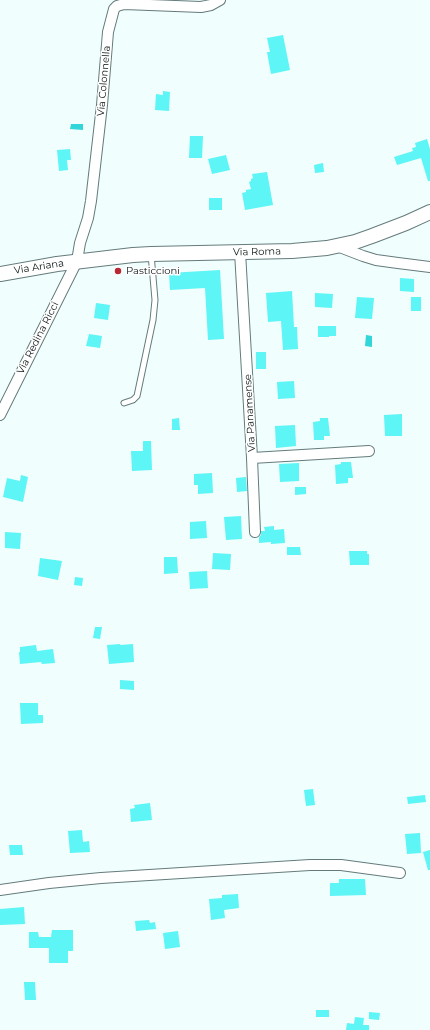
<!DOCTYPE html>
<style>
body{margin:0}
canvas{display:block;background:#f0fefe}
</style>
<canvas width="430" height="1030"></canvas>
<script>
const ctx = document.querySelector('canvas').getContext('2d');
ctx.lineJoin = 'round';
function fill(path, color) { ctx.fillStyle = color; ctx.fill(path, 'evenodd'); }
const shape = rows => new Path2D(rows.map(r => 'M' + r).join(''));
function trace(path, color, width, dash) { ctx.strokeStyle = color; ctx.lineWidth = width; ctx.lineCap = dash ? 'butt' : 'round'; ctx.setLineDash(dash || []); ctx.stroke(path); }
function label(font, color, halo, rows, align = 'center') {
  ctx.font = font + ' Montserrat,sans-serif'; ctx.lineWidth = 3; ctx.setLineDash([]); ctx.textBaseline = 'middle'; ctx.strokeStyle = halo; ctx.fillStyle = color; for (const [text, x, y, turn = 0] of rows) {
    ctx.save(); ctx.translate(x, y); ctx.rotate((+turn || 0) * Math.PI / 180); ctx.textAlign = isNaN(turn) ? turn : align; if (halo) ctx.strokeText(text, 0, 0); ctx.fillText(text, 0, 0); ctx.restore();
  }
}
fill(shape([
 [71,124,83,124,83,130,70,129],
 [366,335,372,336,372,347,365,346]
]), '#33d6d8');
fill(shape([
 [283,35,290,70,271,74,267,52,270,52,267,38],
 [163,91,170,92,169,111,155,110,156,94,163,95],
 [190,136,203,136,202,158,189,158],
 [427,139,430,149,430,181,428,181,421,158,397,165,394,157,413,151,412,148,416,147,415,143],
 [70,149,71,160,67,160,68,170,59,171,57,150],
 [226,155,230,170,212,174,208,159],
 [323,163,324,172,315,173,314,165],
 [267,172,273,205,245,210,242,193,246,192,246,190,251,189,249,182,251,181,251,179,253,178,252,174],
 [209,198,222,198,222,210,209,210],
 [220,270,224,339,208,340,205,288,170,290,169,273],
 [400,278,414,279,414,292,400,291],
 [292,291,294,327,297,327,298,349,283,350,281,321,268,322,266,293],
 [315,293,333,294,332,308,315,307],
 [357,297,374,298,372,319,355,318],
 [411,297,421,297,421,311,411,311],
 [96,303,110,305,108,320,94,318],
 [318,326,336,326,336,336,329,336,329,337,318,337],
 [89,334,102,336,100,348,86,346],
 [256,352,266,352,266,369,256,369],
 [294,381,295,398,278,399,277,382],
 [402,414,402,436,385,436,384,415],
 [179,418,180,430,172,430,172,419],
 [320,418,328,418,330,436,324,436,324,440,314,440,313,422,320,421],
 [295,425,296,446,276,448,275,426],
 [143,441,151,441,152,470,132,471,131,451,143,451],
 [341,462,351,462,353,478,348,478,348,483,336,484,335,465,341,464],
 [299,463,299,481,280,482,279,464],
 [212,473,213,493,198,494,198,485,194,485,194,474],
 [21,475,28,477,23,502,3,497,7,478,20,481],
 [246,477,247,491,237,492,236,478],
 [295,487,306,487,306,494,295,495],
 [241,516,242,539,226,540,224,517],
 [206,521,207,538,190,539,190,522],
 [274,526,274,530,284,529,285,543,271,544,271,542,259,543,259,537,261,535,261,531,265,531,264,527],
 [5,532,21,533,20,549,5,548],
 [287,547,300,547,301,555,287,555],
 [349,551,367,551,367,554,369,554,369,565,350,565],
 [213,553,231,554,230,570,212,569],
 [164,557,177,557,178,573,164,574],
 [40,558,62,561,58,580,38,576],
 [207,571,208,588,190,589,189,572],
 [75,577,83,578,82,586,74,585],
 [95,627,102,627,100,639,93,638],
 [120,644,120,645,133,644,134,662,109,664,107,645],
 [36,645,37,651,53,649,55,663,42,664,41,662,20,664,19,652,20,652,20,647],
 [120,680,134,681,134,690,120,689],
 [20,703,38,703,38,715,43,715,43,723,21,724],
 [313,789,315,805,306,806,304,790],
 [425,795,426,802,408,804,407,797],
 [150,803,152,820,131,822,130,809,135,808,134,805],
 [82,830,83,842,89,841,90,852,70,853,68,831],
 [420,833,421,853,407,854,405,834],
 [9,845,22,845,23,855,10,855],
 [430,850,430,870,428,870,423,852],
 [339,879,365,879,366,895,330,896,330,883,339,883],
 [238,894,239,908,224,910,225,918,211,920,209,899,222,898,222,895],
 [24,907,25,924,0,925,0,909],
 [149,920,150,923,155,922,156,929,136,931,135,921],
 [52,930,73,930,73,951,68,951,68,963,49,963,49,948,29,948,29,932,38,932,39,937,51,937],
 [178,931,180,947,165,949,163,933],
 [24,982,35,982,36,1000,25,1000],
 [316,1010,329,1010,329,1017,316,1017],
 [369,1012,380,1013,379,1020,369,1019],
 [355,1017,364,1018,363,1025,369,1025,369,1030,346,1030,347,1023,354,1024]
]), '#5df5f6');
const service = shape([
 [124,403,133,400,137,396,153,320,155,300,151,254]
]);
const minor = shape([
 [337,246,363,256,376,260,398,263,430,267],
 [240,252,252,458,369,451],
 [0,415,77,261,80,243,88,218,91,201,102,105,108,32,114,9,117,6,124,4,201,7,211,5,220,0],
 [252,458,255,532],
 [0,890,49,883,101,878,310,865,341,865,400,873]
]);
const secondary = shape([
 [0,274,57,264,133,255,151,254,292,251,327,248,355,242,372,236,406,223,430,212]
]);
trace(service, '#657b7b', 7);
trace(minor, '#657b7b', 12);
trace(secondary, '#657b7b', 16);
trace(service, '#fff', 5);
trace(minor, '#fff', 10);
trace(secondary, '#fff', 14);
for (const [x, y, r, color] of [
 [118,271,4,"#b82734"]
]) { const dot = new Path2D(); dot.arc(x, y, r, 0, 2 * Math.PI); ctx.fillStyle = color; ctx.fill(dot); trace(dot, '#fff', 1.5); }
label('10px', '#0c1414', '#fff', [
 ["Via Colonnella",104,81,-85],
 ["Via Roma",257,252,-1],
 ["Via Ariana",39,267,-9],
 ["Via Redina Ricci",38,338,-63],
 ["Via Panamense",250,413,-93]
]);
label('10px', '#0c1414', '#fff', [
 ["Pasticcioni",126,271]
], 'left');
</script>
